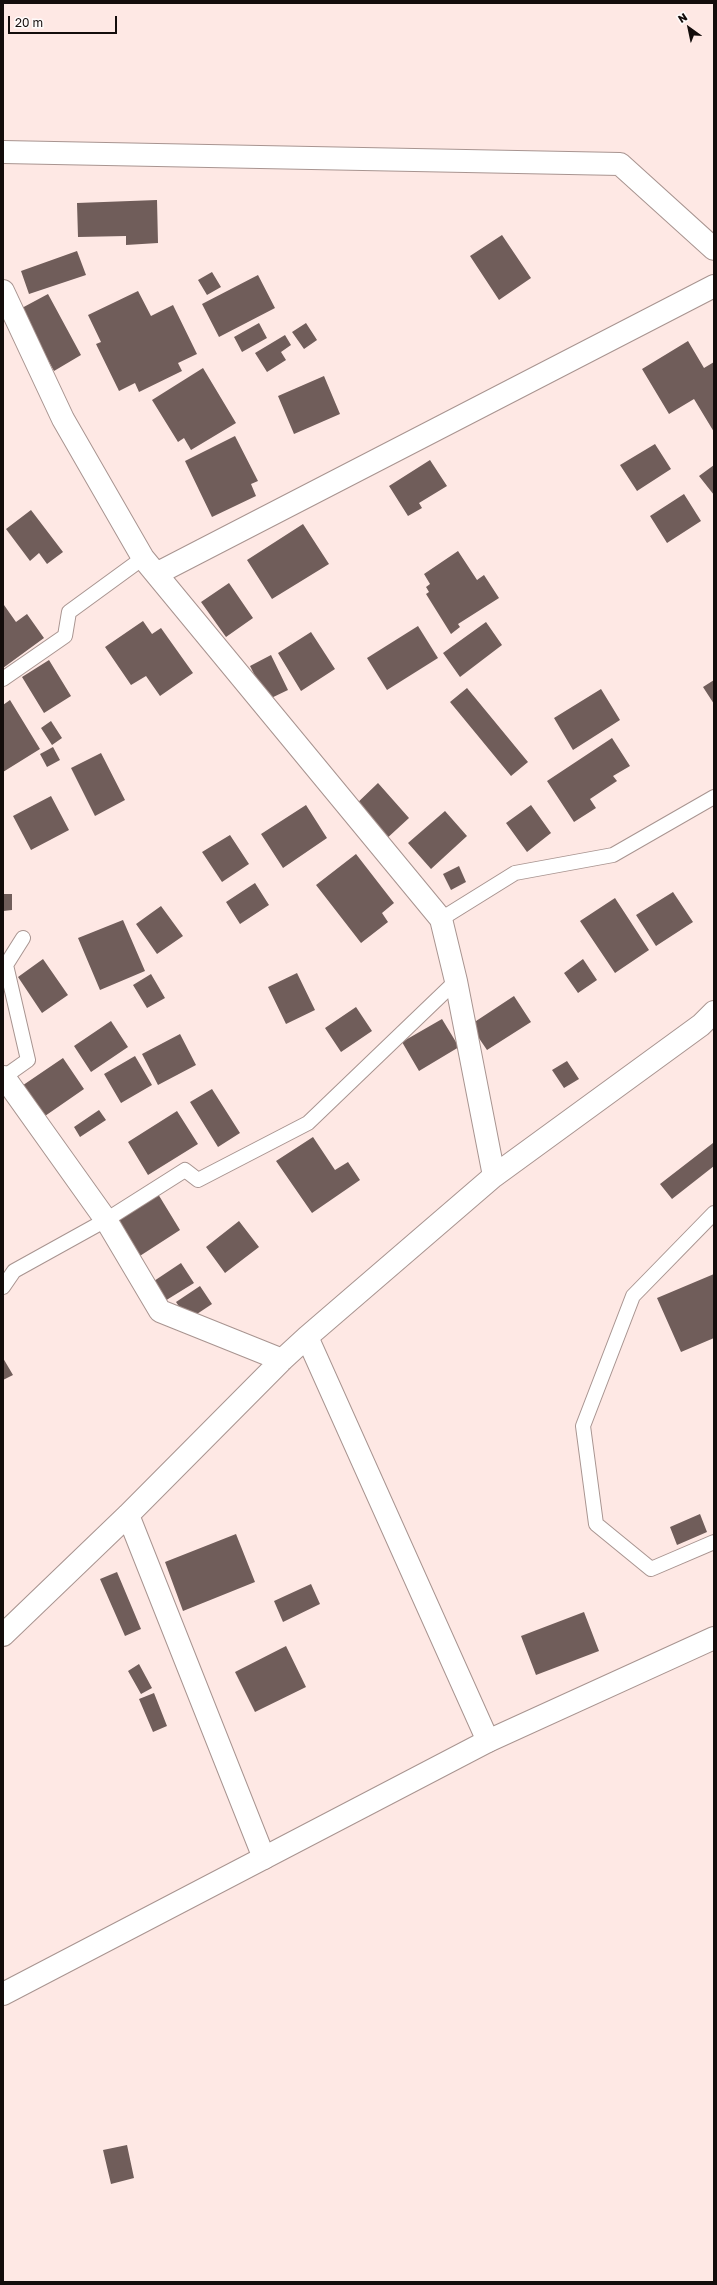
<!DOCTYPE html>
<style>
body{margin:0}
#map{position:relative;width:717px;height:2285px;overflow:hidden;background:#fee8e4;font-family:"Golos Text",sans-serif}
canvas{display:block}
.frame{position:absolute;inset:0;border:4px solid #130c0b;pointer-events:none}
.north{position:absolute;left:669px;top:8px;width:40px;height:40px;-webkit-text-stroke:3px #fefaf9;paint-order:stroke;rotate:327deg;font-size:11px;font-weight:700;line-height:16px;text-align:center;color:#130c0b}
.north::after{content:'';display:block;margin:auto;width:14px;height:18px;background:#130c0b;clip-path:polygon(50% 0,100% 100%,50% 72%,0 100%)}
.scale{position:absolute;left:8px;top:16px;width:109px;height:18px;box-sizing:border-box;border:2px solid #130c0b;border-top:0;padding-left:5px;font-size:12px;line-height:14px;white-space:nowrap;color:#130c0b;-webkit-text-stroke:3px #fefaf9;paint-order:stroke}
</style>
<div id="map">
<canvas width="717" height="2285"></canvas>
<div class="frame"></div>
<div class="north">N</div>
<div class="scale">20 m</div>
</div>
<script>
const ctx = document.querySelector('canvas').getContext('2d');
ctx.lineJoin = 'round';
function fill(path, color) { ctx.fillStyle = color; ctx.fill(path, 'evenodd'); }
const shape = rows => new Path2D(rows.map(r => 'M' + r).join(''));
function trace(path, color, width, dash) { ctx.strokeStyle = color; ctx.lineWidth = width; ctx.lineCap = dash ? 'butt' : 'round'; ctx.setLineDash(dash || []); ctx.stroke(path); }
fill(shape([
 [157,200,158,243,126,245,126,236,78,237,77,203],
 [502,235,531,278,499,300,470,256],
 [77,251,86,275,29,294,21,271],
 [212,272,221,287,207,295,198,280],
 [258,275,275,308,219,337,202,304],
 [138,291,151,316,173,305,197,354,178,363,182,371,139,392,135,383,119,391,96,344,101,342,88,315],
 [48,294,81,355,54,371,20,309],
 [259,323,267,338,242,352,234,337],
 [306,323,317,340,304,349,292,332],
 [285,335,291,345,281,352,286,360,267,372,255,353],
 [688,341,704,368,714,362,714,432,694,399,669,414,642,369],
 [203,368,236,423,191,450,184,438,178,442,152,400],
 [324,376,340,414,294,434,278,396],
 [235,436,258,481,251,484,256,496,212,517,185,461],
 [655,444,671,469,637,491,620,465],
 [430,460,447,486,419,503,422,508,408,516,389,486],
 [714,465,714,495,699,476],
 [684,494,701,521,667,543,650,516],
 [31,510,63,552,47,564,39,553,30,561,6,529],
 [303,524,329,564,272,599,247,560],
 [458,551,477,580,484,575,499,598,458,624,460,627,451,634,426,594,429,592,426,587,430,584,424,574],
 [229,583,253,618,226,637,201,602],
 [4,605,16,622,27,614,44,638,3,668],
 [143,621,152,634,161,628,193,673,160,696,146,676,131,685,105,647],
 [486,622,502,645,460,677,443,653],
 [418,626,438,658,387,690,367,658],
 [311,632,335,669,301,691,278,653],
 [271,655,288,690,267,700,250,666],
 [49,660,71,696,44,713,22,677],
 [714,680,714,704,703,687],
 [467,688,528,762,511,776,450,702],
 [601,689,620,720,573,750,554,718],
 [10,700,40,749,3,772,3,705],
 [51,721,62,738,52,745,41,728],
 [612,738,630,766,613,776,617,781,590,799,596,808,574,822,547,781],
 [53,747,60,760,47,767,40,754],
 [101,753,125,800,95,816,71,768],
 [378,783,409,818,384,841,353,807],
 [51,796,69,830,31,850,13,816],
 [306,805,327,838,283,868,261,834],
 [531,805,551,833,527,852,506,823],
 [445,811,467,836,431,869,408,843],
 [230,835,249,864,222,882,202,852],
 [356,854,394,903,382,913,388,922,361,943,316,885],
 [459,866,466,882,451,890,443,874],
 [255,883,269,905,240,924,226,902],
 [673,892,693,922,656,946,636,915],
 [3,894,12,894,12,910,3,911],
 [615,898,649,950,615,973,580,921],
 [161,906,183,936,157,954,136,924],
 [123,920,145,971,100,990,78,938],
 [43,959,68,995,42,1013,18,977],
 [583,959,597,980,578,993,564,973],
 [297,973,315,1010,286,1024,268,987],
 [151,974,165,998,147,1008,133,985],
 [514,996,531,1022,487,1050,470,1025],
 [356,1007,372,1031,341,1052,325,1028],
 [442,1019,459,1047,419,1071,402,1042],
 [111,1021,128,1047,91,1072,74,1046],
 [180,1034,196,1065,158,1085,142,1054],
 [135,1056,152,1085,121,1103,104,1074],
 [63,1058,84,1089,32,1125,10,1094],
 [567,1061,579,1079,564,1088,552,1070],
 [212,1089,240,1133,218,1147,190,1102],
 [99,1110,106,1120,80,1137,74,1127],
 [177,1111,198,1144,148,1175,128,1142],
 [313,1137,335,1170,348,1162,360,1180,312,1213,276,1161],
 [713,1143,714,1166,672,1199,660,1184],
 [158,1194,180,1230,129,1263,107,1227],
 [239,1221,259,1247,225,1273,206,1247],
 [181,1263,194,1283,160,1304,148,1285],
 [714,1274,714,1338,681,1352,657,1298],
 [200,1286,212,1304,188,1320,176,1302],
 [3,1358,13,1375,3,1380],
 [700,1514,707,1532,677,1545,670,1527],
 [236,1534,255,1582,183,1611,165,1562],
 [117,1572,141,1629,125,1636,100,1579],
 [311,1584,320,1604,283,1622,274,1601],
 [584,1612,599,1651,536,1675,521,1636],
 [286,1646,306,1687,255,1712,235,1672],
 [139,1664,152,1688,141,1694,128,1671],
 [154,1693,167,1726,153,1732,139,1699],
 [127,2145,134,2178,111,2184,103,2150]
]), '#705d5a');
const lane = shape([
 [3,679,65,636,69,612,143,558],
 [441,919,515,873,613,855,714,797],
 [4,1077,28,1060,6,965,23,938],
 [714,1213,633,1296,583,1426,596,1524,651,1569,714,1542],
 [3,1287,14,1271,106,1220,185,1170,198,1180,308,1123,456,981]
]);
const street = shape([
 [3,152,620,164,714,249],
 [3,291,63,419,143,558,441,919,456,981,494,1176],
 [158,573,714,286],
 [4,1077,106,1220,160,1311,282,1360],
 [307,1337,488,1741],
 [128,1515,264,1858],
 [3,1635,128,1515,282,1360,307,1337,494,1176,701,1025,714,1012]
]);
const secondary = shape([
 [3,1994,488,1741,714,1638]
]);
trace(lane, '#a89490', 16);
trace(street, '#a89490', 24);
trace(secondary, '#a89490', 24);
trace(lane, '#fff', 14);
trace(street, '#fff', 22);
trace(secondary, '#fff', 22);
</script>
